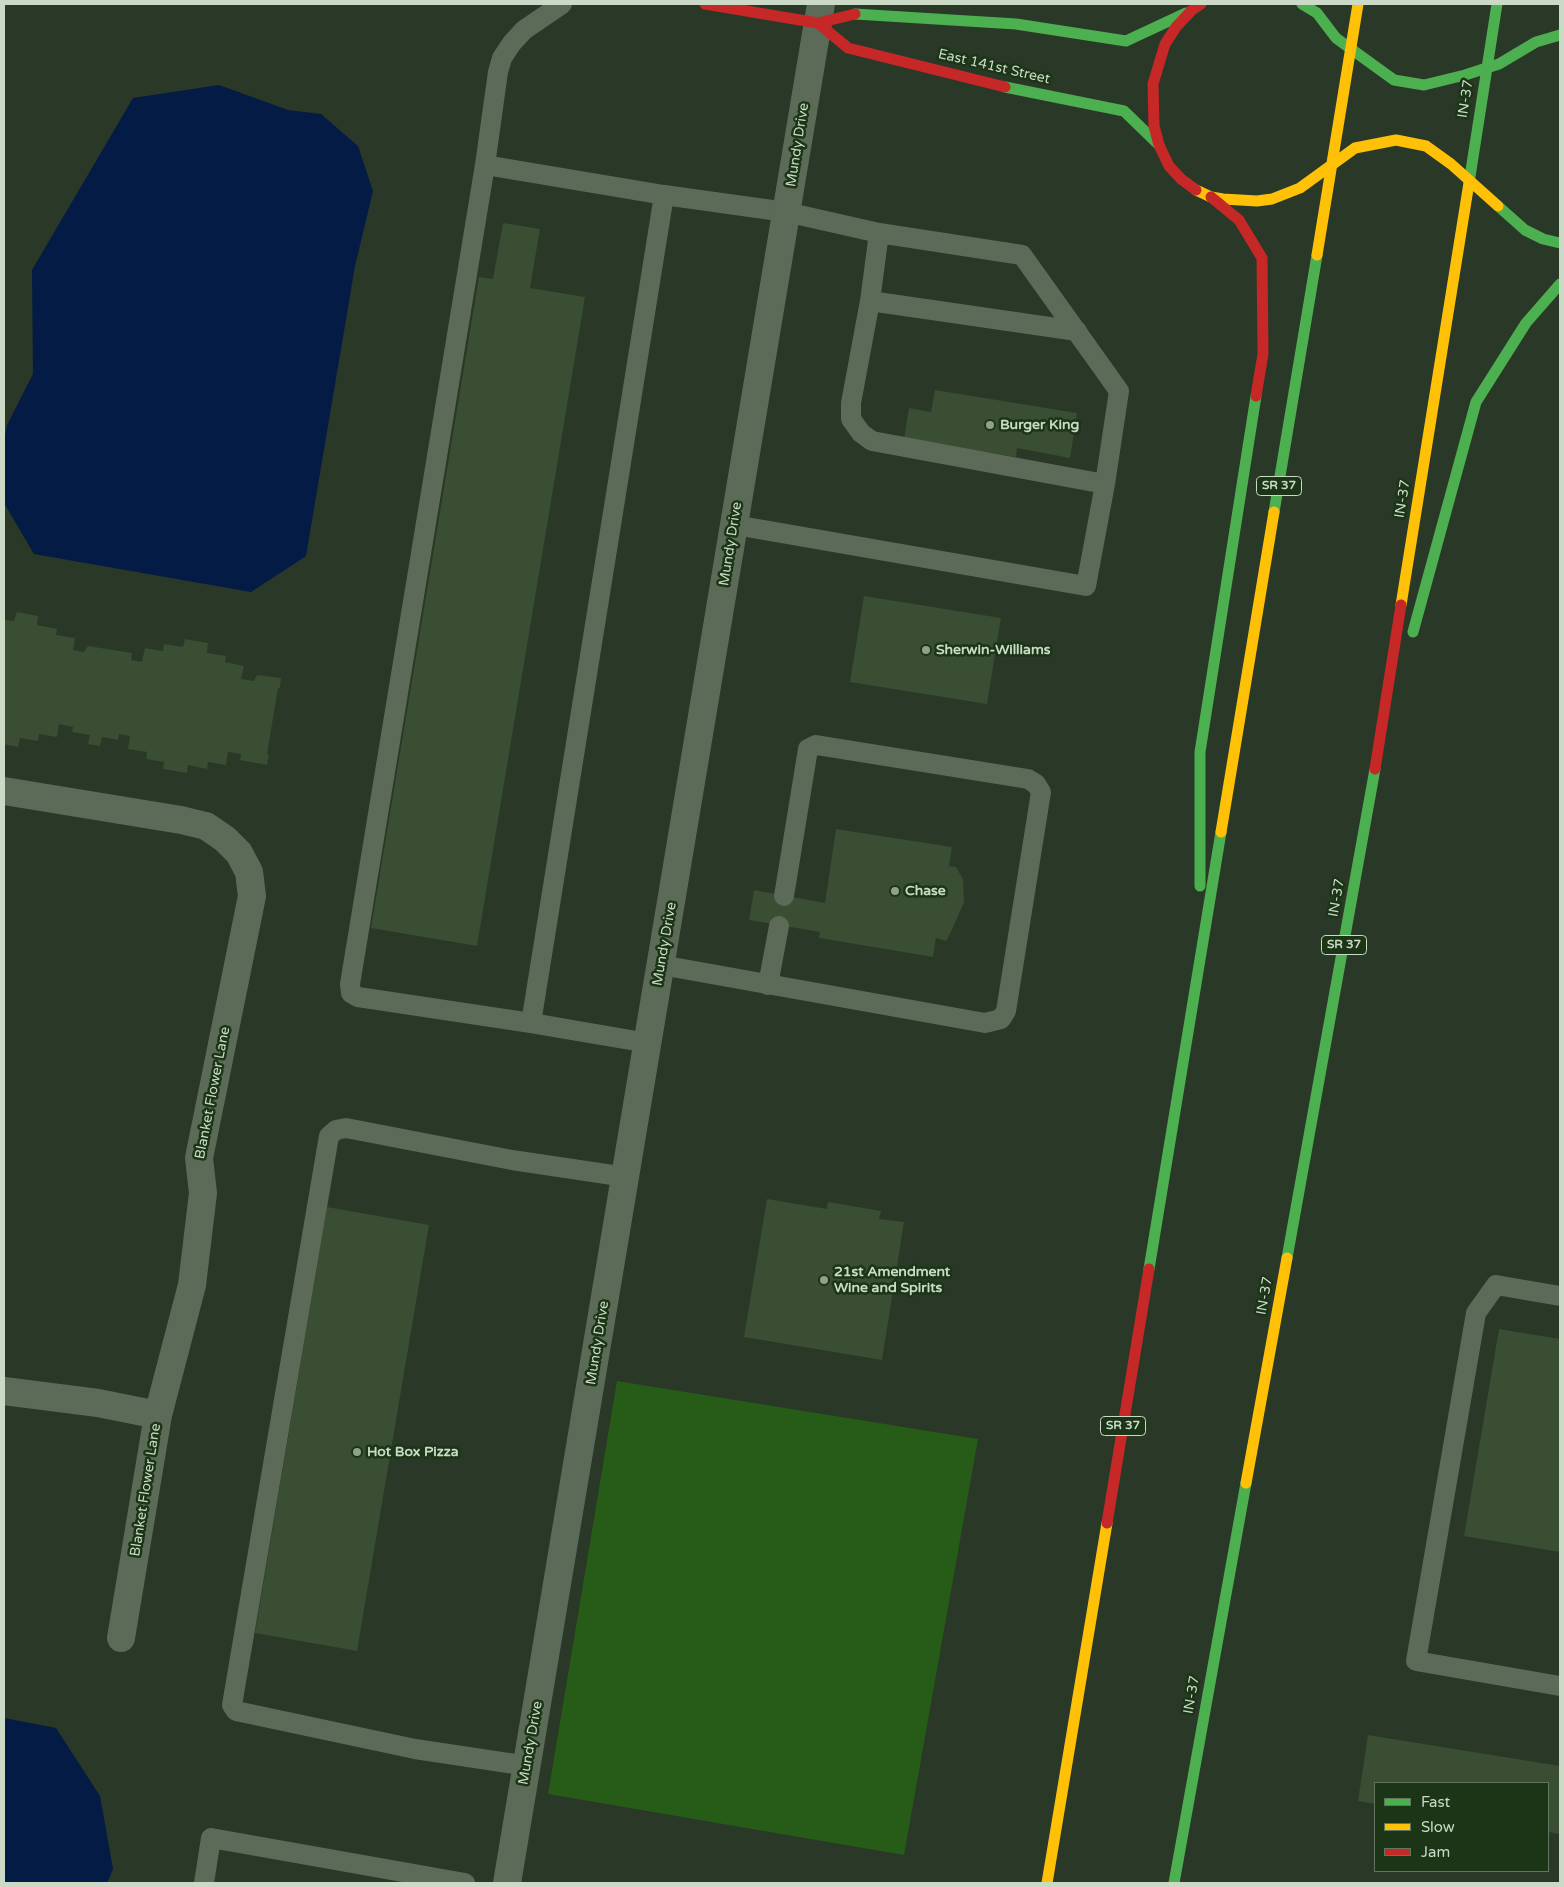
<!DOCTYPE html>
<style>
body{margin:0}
#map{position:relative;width:1564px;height:1887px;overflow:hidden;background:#2a3827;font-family:"Varela Round",sans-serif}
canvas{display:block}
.frame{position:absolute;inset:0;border:5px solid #cadac7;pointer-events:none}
.legend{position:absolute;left:1374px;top:1782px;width:175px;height:90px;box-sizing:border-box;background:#1b3516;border:1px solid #61775d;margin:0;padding:6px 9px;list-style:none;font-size:15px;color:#cadac7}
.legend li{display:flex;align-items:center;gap:10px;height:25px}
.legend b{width:25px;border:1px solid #61775d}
</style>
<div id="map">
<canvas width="1564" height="1887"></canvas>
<div class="frame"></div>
<ul class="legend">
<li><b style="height:6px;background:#4caf50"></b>Fast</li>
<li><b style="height:6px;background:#ffc107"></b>Slow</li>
<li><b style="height:6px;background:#c62828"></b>Jam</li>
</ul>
</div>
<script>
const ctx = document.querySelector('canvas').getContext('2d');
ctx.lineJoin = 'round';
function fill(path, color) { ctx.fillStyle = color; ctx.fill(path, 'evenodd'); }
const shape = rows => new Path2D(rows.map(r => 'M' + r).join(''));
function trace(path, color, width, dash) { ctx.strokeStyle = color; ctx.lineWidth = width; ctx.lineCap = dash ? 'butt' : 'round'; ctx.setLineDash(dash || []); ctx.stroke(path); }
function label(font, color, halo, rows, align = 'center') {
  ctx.font = font + ' "Varela Round",sans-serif'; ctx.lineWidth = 5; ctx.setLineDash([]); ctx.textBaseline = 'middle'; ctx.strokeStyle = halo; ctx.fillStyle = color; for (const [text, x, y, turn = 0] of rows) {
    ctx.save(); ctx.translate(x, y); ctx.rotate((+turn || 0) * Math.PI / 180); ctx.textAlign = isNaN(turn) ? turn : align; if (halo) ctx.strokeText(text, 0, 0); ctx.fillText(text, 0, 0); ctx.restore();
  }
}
fill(shape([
 [617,1381,978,1439,904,1855,548,1794]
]), '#265c18');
fill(shape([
 [219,85,288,110,321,114,358,146,373,191,355,266,306,556,251,592,34,554,4,503,4,441,7,425,33,374,32,270,133,98],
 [4,1718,56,1728,100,1796,113,1869,107,1883,4,1883]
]), '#041b45');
fill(shape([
 [503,223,540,229,530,288,585,297,477,946,371,928,479,277,493,279],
 [935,390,1077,413,1070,458,1017,448,1016,457,904,438,909,408,931,412],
 [864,596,1001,618,987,704,850,682],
 [17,612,38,616,37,625,57,629,56,635,75,638,73,650,84,652,88,646,132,653,131,660,142,662,145,648,163,651,164,644,183,647,185,639,208,643,207,653,226,656,225,662,244,666,241,679,254,681,257,675,281,678,280,688,278,688,267,754,269,754,267,765,240,760,241,754,228,752,226,765,208,762,207,769,188,765,187,773,163,769,164,762,146,759,147,752,128,749,130,736,119,734,118,740,102,737,100,746,88,744,90,735,72,732,73,727,59,724,57,737,39,734,38,741,20,738,18,747,4,744,4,620,14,621],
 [836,829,952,847,949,866,956,867,963,879,964,902,951,932,946,941,936,938,933,957,819,938,820,932,749,920,754,890,825,903],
 [767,1199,827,1209,828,1202,881,1211,879,1219,904,1222,882,1360,744,1337],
 [327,1207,429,1225,357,1651,255,1633],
 [1499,1329,1560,1339,1560,1552,1464,1536],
 [1368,1735,1560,1766,1560,1834,1548,1832,1548,1783,1375,1783,1375,1804,1358,1801]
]), '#394e32');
trace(shape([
 [485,165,498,72,502,58,512,43,524,30,562,4],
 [664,195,786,212,879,233,1022,255,1119,391,1105,484,1086,586,735,525],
 [879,233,870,301,1077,331],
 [870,301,851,403,851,419,861,433,872,441,1105,484],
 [661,965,985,1023,1001,1019,1006,1011,1041,792,1036,784,1028,779,816,745,808,749,784,896],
 [768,985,779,926],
 [531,1023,664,195,485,165,350,984,351,993,358,997,531,1023,648,1043],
 [1560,1296,1496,1285,1476,1313,1416,1661,1560,1686],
 [528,1766,415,1749,236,1711,232,1705,329,1136,336,1130,346,1128,512,1160,626,1177],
 [204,1883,211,1838,465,1883]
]), '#5b6b58', 20);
trace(shape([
 [4,791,181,820,206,826,225,839,239,853,249,872,252,896,199,1158,203,1193,192,1285,158,1415,121,1638],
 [4,1391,98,1403,158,1415],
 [507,1883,821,4]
]), '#5b6b58', 28);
trace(shape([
 [1302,4,1317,13,1336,38,1394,80,1424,85,1465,75,1499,64,1536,42,1560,35],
 [855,14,1016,24,1126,41,1186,13],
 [1005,87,1124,111,1159,145],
 [1469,183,1497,4],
 [1498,206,1525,230,1543,239,1560,243],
 [1274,512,1317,255],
 [1413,632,1476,402,1526,323,1560,284],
 [1200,886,1200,752,1256,396],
 [1287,1258,1375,769],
 [1149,1269,1221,832],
 [1174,1883,1246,1483]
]), '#4caf50', 11);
trace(shape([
 [1196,190,1211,197,1223,199,1257,201,1272,199,1300,188,1355,148,1396,140,1426,146,1451,164,1498,206],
 [1317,255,1358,4],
 [1401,605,1469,183],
 [1221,832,1274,512],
 [1246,1483,1287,1258],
 [1047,1883,1107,1523]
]), '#ffc107', 11);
trace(shape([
 [705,4,818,23,855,14],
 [818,23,848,48,1005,87],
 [1196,190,1181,179,1169,166,1159,145,1154,126,1153,84,1165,44,1176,27,1192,10,1201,4],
 [1211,197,1239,220,1262,258,1263,354,1256,396],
 [1375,769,1401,605],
 [1107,1523,1149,1269]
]), '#c62828', 11);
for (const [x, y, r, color] of [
 [990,425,5,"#92a18f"],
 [926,650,5,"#92a18f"],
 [895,891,5,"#92a18f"],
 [824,1280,5,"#92a18f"],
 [357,1452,5,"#92a18f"]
]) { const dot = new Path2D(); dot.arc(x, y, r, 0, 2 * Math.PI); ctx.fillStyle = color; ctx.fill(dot); trace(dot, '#1b3516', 2); }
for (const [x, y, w] of [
 [1279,486,45],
 [1344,945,45],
 [1123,1426,45]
]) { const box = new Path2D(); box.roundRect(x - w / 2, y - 9.5, w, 19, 4); ctx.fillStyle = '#1b3516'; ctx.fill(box); trace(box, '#cadac7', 1); }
label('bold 12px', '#cadac7', null, [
 ["SR 37",1279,486],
 ["SR 37",1344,945],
 ["SR 37",1123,1426]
]);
label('14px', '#cadac7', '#1b3516', [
 ["East 141st Street",994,67,13],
 ["IN-37",1466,99,-81],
 ["Mundy Drive",798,145,-81],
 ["IN-37",1403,499,-81],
 ["Mundy Drive",731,544,-81],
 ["IN-37",1337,898,-80],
 ["Mundy Drive",665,944,-80],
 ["Blanket Flower Lane",213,1093,-79],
 ["IN-37",1265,1296,-80],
 ["Mundy Drive",598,1343,-81],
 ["Blanket Flower Lane",146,1490,-81],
 ["IN-37",1192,1695,-80],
 ["Mundy Drive",531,1743,-80]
]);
label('bold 14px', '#cadac7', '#1b3516', [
 ["Burger King",1000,425],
 ["Sherwin-Williams",936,650],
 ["Chase",905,891],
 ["21st Amendment",834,1272],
 ["Wine and Spirits",834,1288],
 ["Hot Box Pizza",367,1452]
], 'left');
</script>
